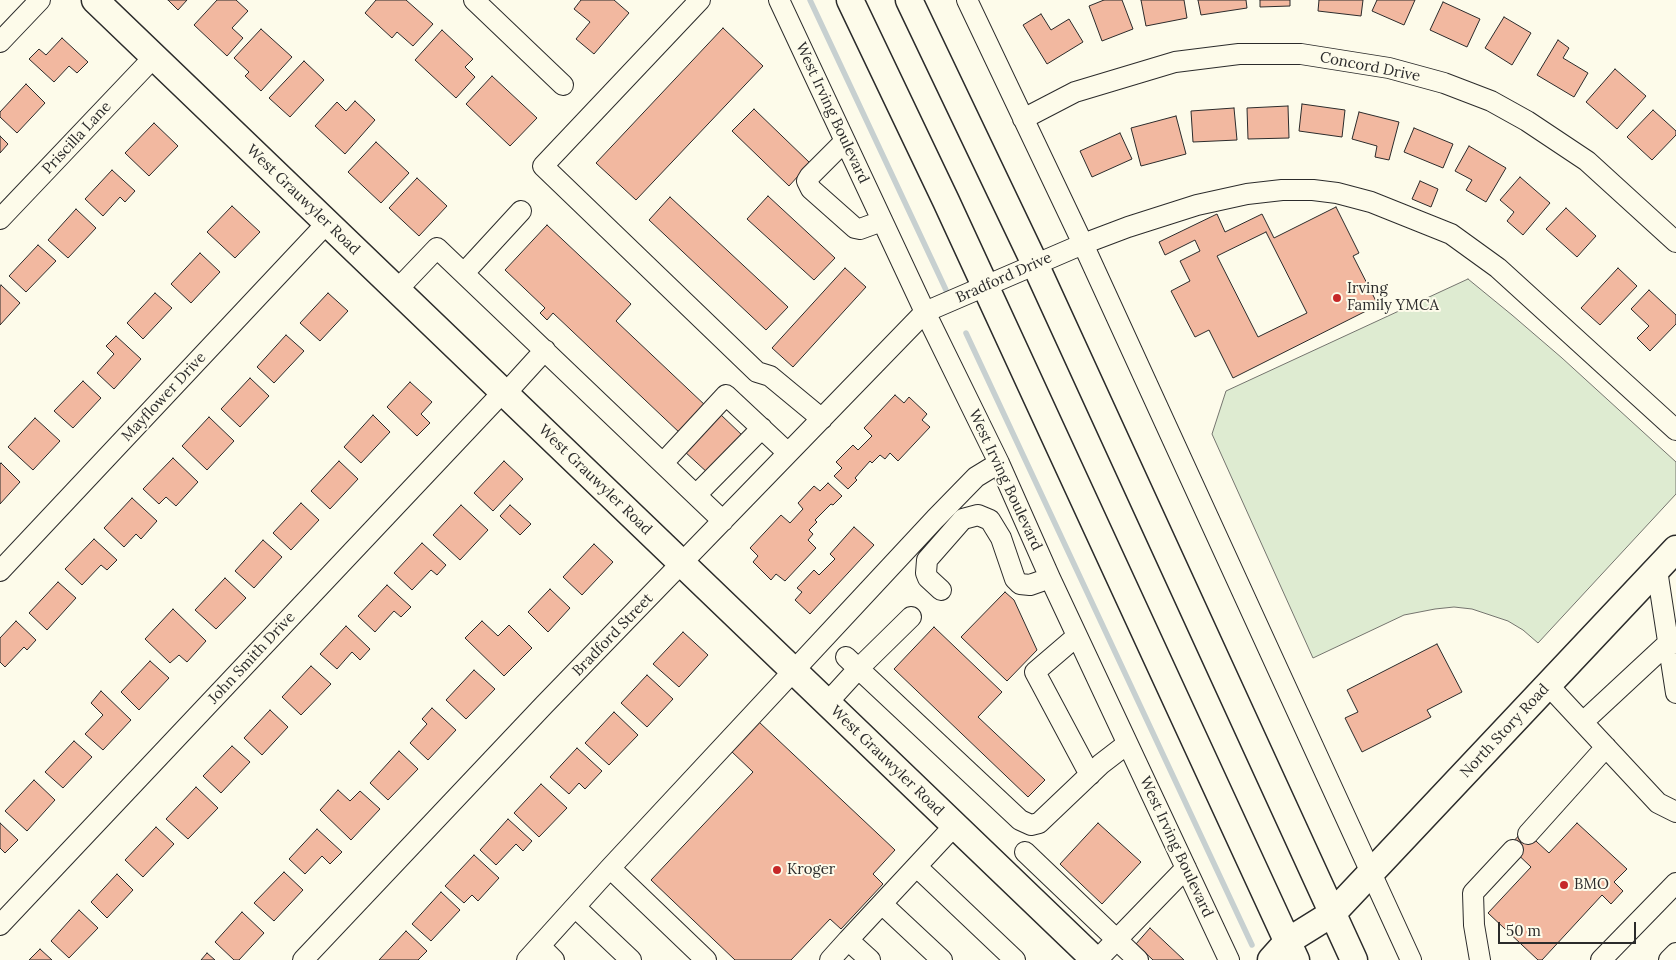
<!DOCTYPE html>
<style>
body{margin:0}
#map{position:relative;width:1676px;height:960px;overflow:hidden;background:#fdfbea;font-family:Lora,serif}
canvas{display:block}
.scale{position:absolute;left:1498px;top:922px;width:138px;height:22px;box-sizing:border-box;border:2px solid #2b2b2b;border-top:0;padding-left:6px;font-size:15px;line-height:18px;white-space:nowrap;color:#2b2b2b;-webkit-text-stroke:4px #fdfbea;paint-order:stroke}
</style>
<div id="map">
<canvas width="1676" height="960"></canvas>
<div class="scale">50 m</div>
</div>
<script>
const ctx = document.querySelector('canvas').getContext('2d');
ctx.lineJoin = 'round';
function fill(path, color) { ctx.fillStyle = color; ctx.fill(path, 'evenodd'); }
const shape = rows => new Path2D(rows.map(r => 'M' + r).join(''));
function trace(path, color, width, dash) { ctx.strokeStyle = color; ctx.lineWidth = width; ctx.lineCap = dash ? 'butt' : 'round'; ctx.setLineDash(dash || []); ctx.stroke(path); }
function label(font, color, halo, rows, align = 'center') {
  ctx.font = font + ' Lora,serif'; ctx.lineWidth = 4; ctx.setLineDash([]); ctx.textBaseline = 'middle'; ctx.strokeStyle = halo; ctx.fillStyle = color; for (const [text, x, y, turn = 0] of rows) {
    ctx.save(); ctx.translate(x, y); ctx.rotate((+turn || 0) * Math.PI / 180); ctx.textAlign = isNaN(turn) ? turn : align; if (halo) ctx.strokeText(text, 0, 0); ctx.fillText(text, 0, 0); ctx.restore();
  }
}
const green = shape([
 [1468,279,1512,315,1562,358,1676,462,1676,494,1538,643,1523,630,1508,621,1472,609,1454,607,1435,609,1404,615,1313,658,1212,434,1226,391,1468,279]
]);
fill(green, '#deebd1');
trace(green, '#74746e', 1);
trace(shape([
 [810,0,946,290],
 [966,333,1252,945]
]), '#c7d0d0', 5.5);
const building = shape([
 [168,0,187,0,178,10,168,0],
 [217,0,236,0,248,11,232,28,243,38,227,56,194,25,217,0],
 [376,0,406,0,433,24,413,46,397,32,392,38,365,13,376,0],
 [581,0,614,0,629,13,594,54,576,39,590,22,574,9,581,0],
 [1104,0,1122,0,1133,29,1102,41,1089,6,1104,0],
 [1141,0,1184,0,1187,18,1146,26,1141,0],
 [1198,0,1246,0,1247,8,1201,15,1198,0],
 [1260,0,1290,0,1290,6,1260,7,1260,0],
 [1319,0,1363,0,1361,16,1318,11,1319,0],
 [1377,0,1415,0,1404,25,1372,11,1377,0],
 [1443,2,1480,19,1467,47,1430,30,1443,2],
 [1041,14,1051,30,1069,19,1083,42,1047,64,1023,25,1041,14],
 [1504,17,1531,33,1512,65,1485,48,1504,17],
 [723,28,763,66,636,200,596,163,723,28],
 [261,29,292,57,261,91,245,76,249,72,234,58,261,29],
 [442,30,473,59,465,67,475,77,456,98,415,60,442,30],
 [62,38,88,62,77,73,69,66,54,82,29,59,39,49,46,55,62,38],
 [1558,40,1569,48,1563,58,1588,73,1574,97,1537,75,1558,40],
 [304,61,324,80,290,117,269,98,304,61],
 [1615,69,1646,96,1617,129,1586,102,1615,69],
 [492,76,537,118,510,146,466,104,492,76],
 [26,84,45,103,17,133,0,117,0,112,26,84],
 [355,101,375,120,345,154,315,126,337,102,346,111,355,101],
 [1302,104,1345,110,1342,137,1299,131,1302,104],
 [1288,106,1289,138,1248,139,1247,108,1288,106],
 [1234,108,1237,140,1193,142,1191,111,1234,108],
 [754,109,810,163,789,186,732,131,754,109],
 [1653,110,1676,131,1676,135,1652,160,1627,137,1653,110],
 [1359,112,1399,122,1389,160,1375,157,1377,146,1352,139,1359,112],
 [1176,116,1186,154,1141,166,1131,128,1176,116],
 [154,123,178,146,149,176,125,153,154,123],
 [1414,128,1453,144,1443,168,1404,152,1414,128],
 [1120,133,1132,159,1092,177,1080,151,1120,133],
 [0,136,8,144,0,153,0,136],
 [376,142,409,173,381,203,348,172,376,142],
 [1469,146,1506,168,1486,202,1466,190,1472,180,1455,171,1469,146],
 [112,170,135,191,125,202,120,197,103,216,85,199,112,170],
 [1520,177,1550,203,1523,235,1507,221,1514,212,1500,200,1520,177],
 [417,178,447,206,419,236,389,208,417,178],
 [1420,181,1438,189,1431,207,1412,199,1420,181],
 [768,196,835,258,814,280,747,219,768,196],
 [670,197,788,307,766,330,649,220,670,197],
 [232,206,260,232,235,258,207,232,232,206],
 [1336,207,1359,253,1353,256,1378,305,1233,378,1209,330,1195,337,1171,291,1190,281,1180,261,1200,251,1195,240,1165,255,1159,242,1217,214,1225,232,1262,214,1274,238,1336,207],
 [1266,232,1307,313,1258,337,1217,256,1266,232],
 [1566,208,1596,236,1577,257,1546,229,1566,208],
 [76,209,96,228,68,258,48,240,76,209],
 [547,225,631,304,616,321,707,407,681,434,553,313,547,320,540,313,545,308,505,270,547,225],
 [38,245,56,261,26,292,9,276,38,245],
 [200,253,220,272,191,303,171,284,200,253],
 [845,268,866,287,793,367,772,348,845,268],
 [1618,268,1637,286,1600,325,1581,308,1618,268],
 [1,285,20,303,0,325,0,287,1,285],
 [1649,290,1676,315,1676,324,1650,351,1637,338,1649,326,1631,309,1649,290],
 [155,293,172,308,143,339,127,323,155,293],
 [328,293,348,311,320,341,300,323,328,293],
 [286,335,304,351,274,383,257,367,286,335],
 [116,336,141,359,114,389,97,373,114,354,106,346,116,336],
 [250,378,269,396,240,427,221,409,250,378],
 [83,381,101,398,73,428,54,411,83,381],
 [410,382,432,402,421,414,430,423,417,436,387,407,410,382],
 [895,395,904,403,909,397,927,414,922,420,930,427,898,461,890,453,885,459,880,455,872,463,870,461,855,478,857,480,848,489,834,476,842,468,836,462,853,445,858,450,872,436,864,428,895,395],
 [719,413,744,437,709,474,684,451,719,413],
 [373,415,390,432,361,463,344,447,373,415],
 [209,417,234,441,207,470,182,446,209,417],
 [35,418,60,441,33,470,8,447,35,418],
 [173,458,198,482,176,506,166,497,159,504,143,489,173,458],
 [339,461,358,479,330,509,311,491,339,461],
 [504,461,523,479,493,511,474,493,504,461],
 [1,463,20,482,0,504,0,464,1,463],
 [828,483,842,496,833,505,831,504,815,520,817,522,809,530,813,534,808,540,816,548,785,581,776,574,771,580,753,562,758,556,750,548,781,515,790,523,803,509,798,503,814,486,820,491,828,483],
 [132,498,157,521,141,539,136,534,124,547,104,528,132,498],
 [301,503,319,520,291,550,273,533,301,503],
 [461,505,488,530,460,560,433,535,461,505],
 [510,505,531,524,520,535,500,516,510,505],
 [854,527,874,545,810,614,795,600,802,592,797,588,814,570,819,575,835,559,830,554,854,527],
 [94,539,117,560,107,570,101,565,82,585,65,569,94,539],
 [263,540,282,557,254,588,235,571,263,540],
 [422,543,446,565,437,575,431,570,412,590,394,573,422,543],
 [594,544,613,562,582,595,563,577,594,544],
 [225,578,246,598,216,629,195,610,225,578],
 [58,582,76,598,47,630,29,613,58,582],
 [387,585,411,607,401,617,394,611,375,632,358,616,387,585],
 [550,589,570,608,548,632,528,612,550,589],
 [1005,592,1014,600,1037,650,1007,681,961,637,1005,592],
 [173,609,206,641,187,662,179,655,170,663,145,639,173,609],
 [16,621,36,640,27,650,24,647,5,667,0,662,0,638,16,621],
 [482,621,498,636,509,625,532,648,504,676,465,638,482,621],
 [346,626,370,649,360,660,352,652,337,669,320,654,346,626],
 [934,627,1002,692,978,717,1045,780,1028,797,894,669,934,627],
 [683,632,708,655,679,687,653,664,683,632],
 [1437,644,1462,692,1427,710,1431,717,1362,752,1345,718,1358,712,1347,690,1437,644],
 [150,661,169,678,139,710,121,692,150,661],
 [311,666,331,684,301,715,282,697,311,666],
 [474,670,495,689,466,719,446,700,474,670],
 [647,675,673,699,647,727,621,703,647,675],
 [101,691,131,720,103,750,85,734,103,715,91,703,101,691],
 [432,708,456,730,428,760,410,743,427,724,422,719,432,708],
 [270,710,288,727,262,755,244,738,270,710],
 [614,712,638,735,609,765,585,743,614,712],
 [759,722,895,850,873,874,883,884,841,929,830,919,791,960,735,960,651,880,753,772,731,751,759,722],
 [74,741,92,757,63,788,45,772,74,741],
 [232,746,250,762,221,793,203,776,232,746],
 [577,748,602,771,585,789,579,783,569,794,550,777,577,748],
 [399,751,418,769,388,800,370,783,399,751],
 [34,780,55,800,27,831,5,811,34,780],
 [541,784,567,808,539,837,514,813,541,784],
 [196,787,218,808,188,839,166,819,196,787],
 [338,790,350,801,360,791,380,809,351,840,320,810,338,790],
 [508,819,532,841,523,851,516,844,496,865,480,850,508,819],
 [0,823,18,840,5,853,0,848,0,823],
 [1098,823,1141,862,1102,904,1060,864,1098,823],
 [1577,823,1627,869,1614,882,1623,891,1611,904,1602,895,1542,960,1538,960,1488,913,1531,867,1509,846,1524,830,1549,853,1577,823],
 [156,827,174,844,143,877,125,860,156,827],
 [317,829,342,852,330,864,322,856,305,874,289,859,317,829],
 [474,855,499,878,478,901,472,895,464,903,445,886,474,855],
 [284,872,303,890,274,921,254,903,284,872],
 [117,874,133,890,107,918,91,902,117,874],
 [441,892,460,910,431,941,412,924,441,892],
 [79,910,98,928,69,958,51,941,79,910],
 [242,912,264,933,239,960,234,960,215,942,242,912],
 [1150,928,1184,960,1153,960,1136,944,1150,928],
 [406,931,427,951,418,960,379,960,406,931],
 [40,949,52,960,29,960,40,949],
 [207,953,215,960,201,960,207,953]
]);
fill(building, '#f2b8a0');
trace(building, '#2b2b2b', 1);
const minor = shape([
 [474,0,563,85],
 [700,0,543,166,757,372,770,376,822,419],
 [779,0,925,312,999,463,1050,578,1229,960],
 [967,0,1083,244,1411,960],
 [0,42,40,0],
 [1023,119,1075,92,1175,62,1239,54,1301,54,1389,68,1444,83,1491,101,1527,121,1587,161,1676,242],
 [845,141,810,176,807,181,811,189,855,228,860,229,882,221],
 [0,219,154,57],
 [464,273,521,211],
 [397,290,437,248,723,521],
 [505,394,545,350],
 [663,463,726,395,788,453],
 [696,495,762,428],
 [1657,570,1676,693],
 [0,571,327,223],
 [941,590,928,578,926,573,927,560,963,519,978,515,990,520,1001,538,1015,579,1020,584,1030,585,1050,578],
 [1077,636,1035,672,1090,775],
 [846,657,1020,820,1031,825,1039,823,1101,764,1127,744],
 [1548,685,1658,803,1676,812],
 [827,703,858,669,911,617],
 [1583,722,1667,644,1676,643],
 [1528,834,1606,747],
 [1025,852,1138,960],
 [917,867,1015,960],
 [610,868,706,960],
 [882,904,942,960],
 [575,907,631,960],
 [0,925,503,392],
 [848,940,954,826],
 [540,946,554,960],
 [303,960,544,705,925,312,1083,244,1128,227,1197,205,1247,194,1282,190,1313,190,1337,193,1371,202,1451,234,1498,268,1676,430],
 [527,960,610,868,935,519,976,477,999,463],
 [830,960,848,940,870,960],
 [1097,960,1186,868],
 [1480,960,1474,925,1473,893,1513,850],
 [1601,960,1676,883],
 [1669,960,1676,953]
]);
const major = shape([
 [95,0,1095,960],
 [850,0,946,201,1296,960],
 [909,0,1035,264,1354,960],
 [1271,960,1288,941,1333,913,1676,549]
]);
trace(minor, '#2b2b2b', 22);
trace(major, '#2b2b2b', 29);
trace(minor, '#fdfbea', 20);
trace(major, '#fdfbea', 26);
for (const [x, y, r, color] of [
 [1337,298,5,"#c62828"],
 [777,870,5,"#c62828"],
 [1564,885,5,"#c62828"]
]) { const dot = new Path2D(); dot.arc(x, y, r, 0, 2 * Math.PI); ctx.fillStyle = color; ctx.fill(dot); trace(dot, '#fdfbea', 2); }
label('15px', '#2b2b2b', '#fdfbea', [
 ["Concord Drive",1370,67,11],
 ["West Irving Boulevard",832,113,65],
 ["Priscilla Lane",77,138,-47],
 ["West Grauwyler Road",303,200,44],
 ["Bradford Drive",1004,278,-24],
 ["Mayflower Drive",164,397,-47],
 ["West Grauwyler Road",595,480,44],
 ["West Irving Boulevard",1005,480,65],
 ["Bradford Street",613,635,-46],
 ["John Smith Drive",252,658,-47],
 ["North Story Road",1505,731,-47],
 ["West Grauwyler Road",887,761,44],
 ["West Irving Boulevard",1176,847,65]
]);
label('15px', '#2b2b2b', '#fdfbea', [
 ["Irving",1347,289],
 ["Family YMCA",1347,306],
 ["Kroger",787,870],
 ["BMO",1574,885]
], 'left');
</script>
